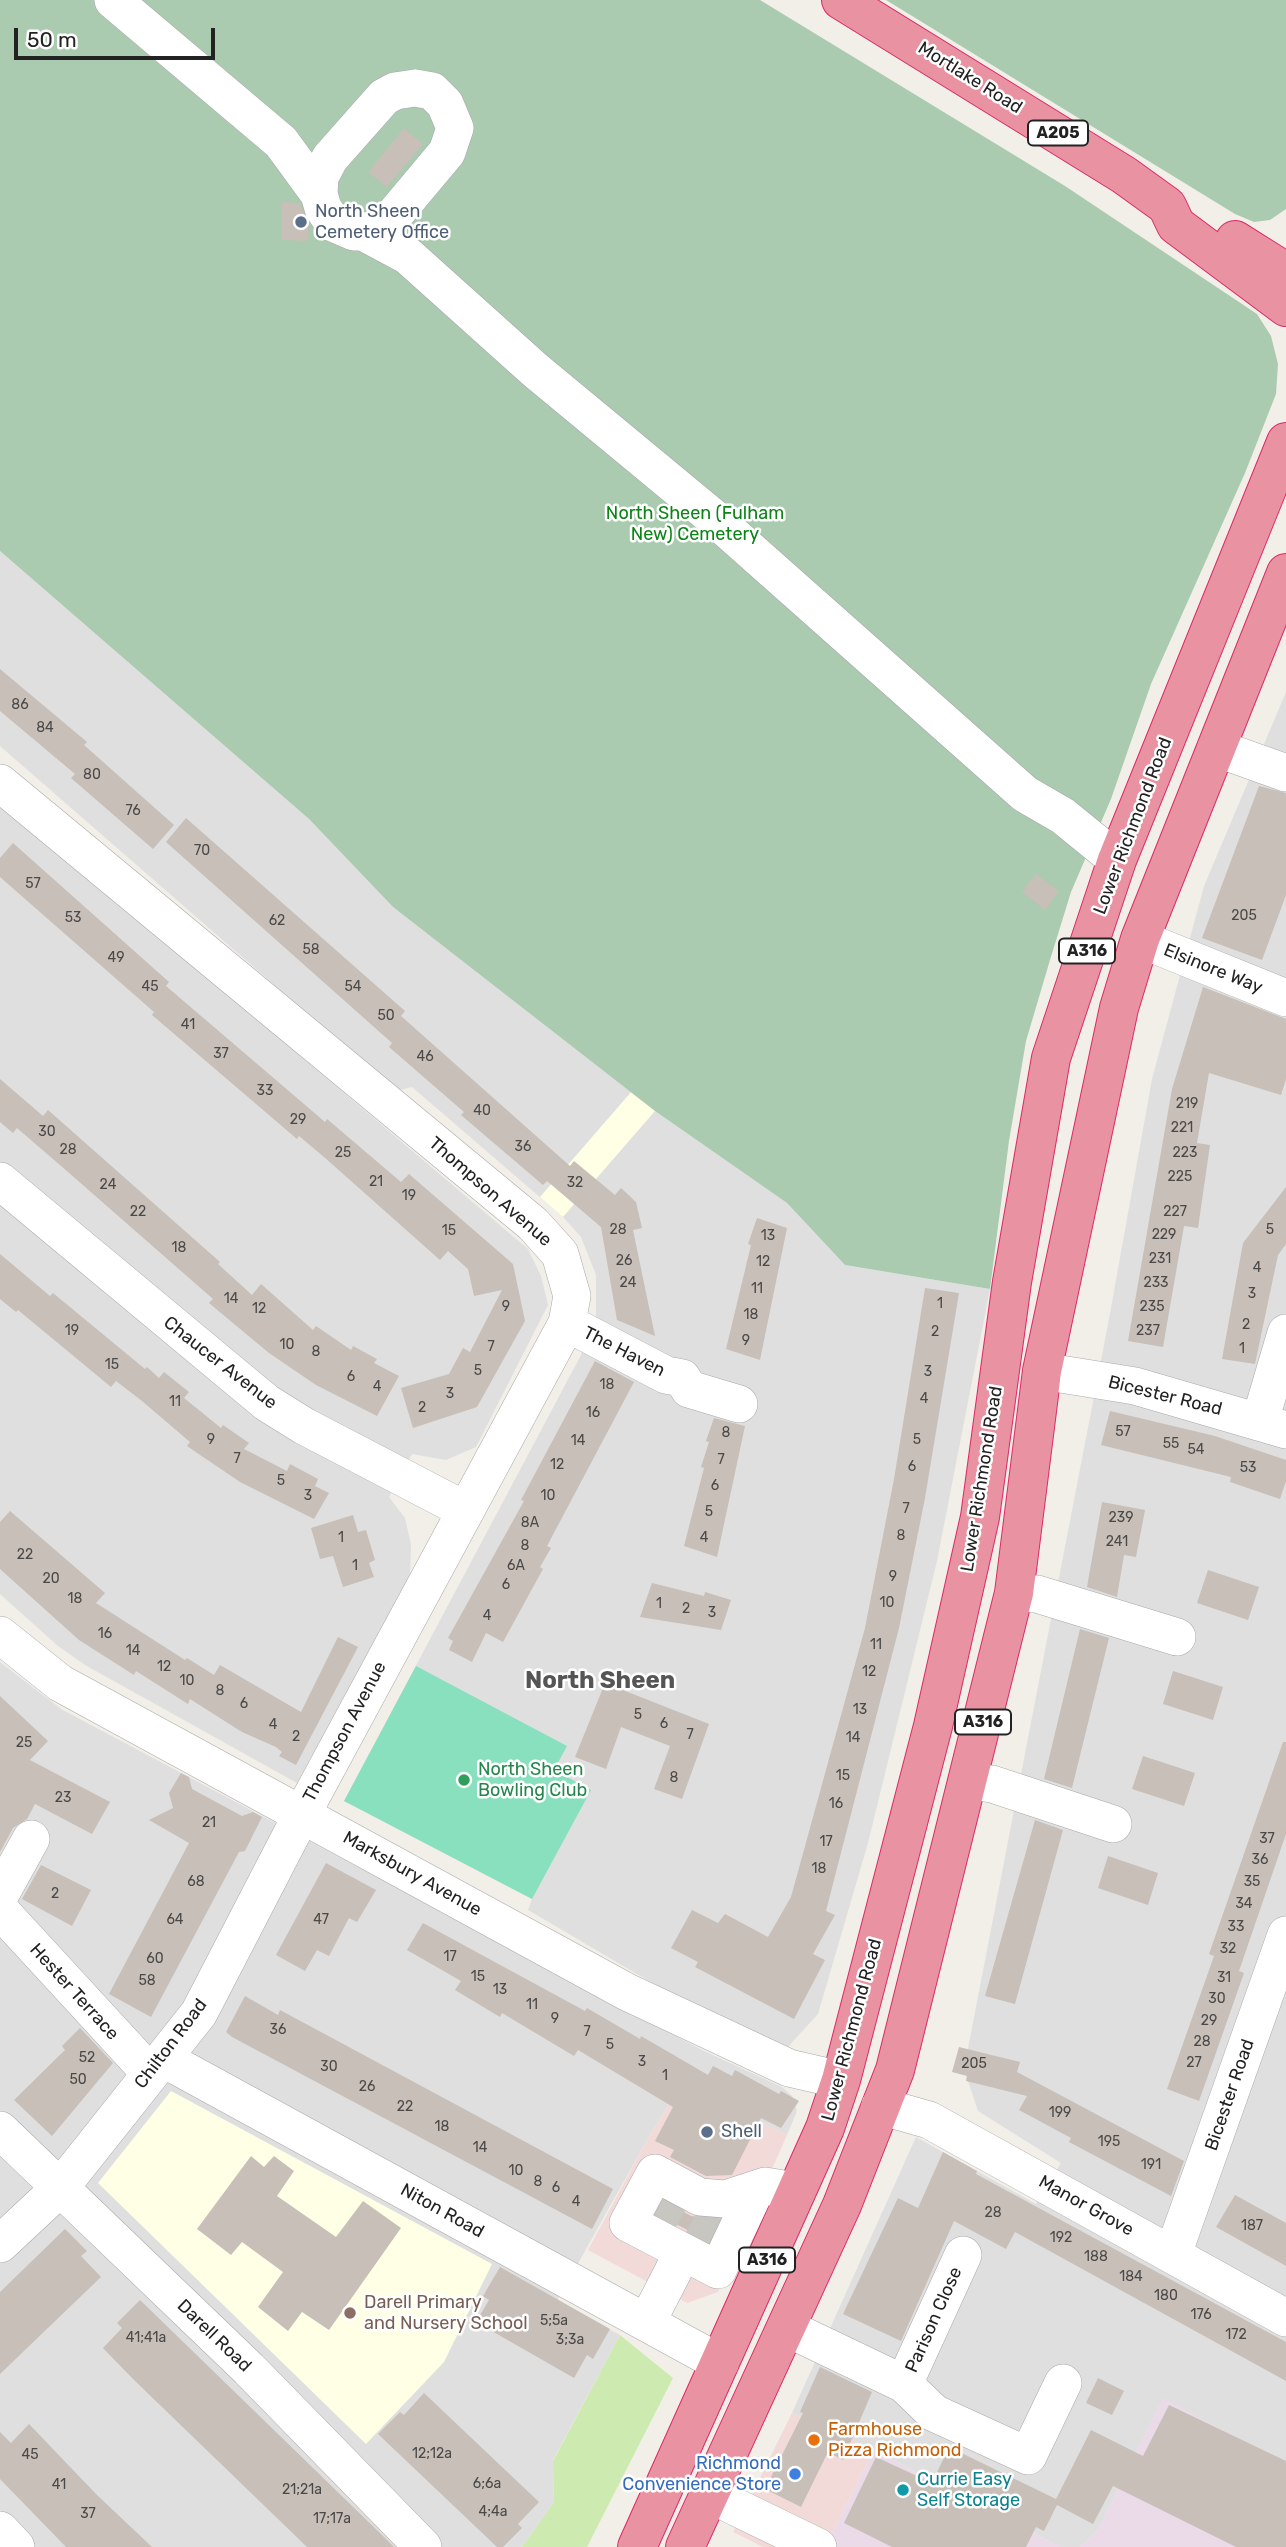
<!DOCTYPE html>
<style>
body{margin:0}
#map{position:relative;width:1286px;height:2547px;overflow:hidden;background:#f2efe9;font-family:Rubik,sans-serif}
canvas{display:block}
.scale{position:absolute;left:14px;top:28px;width:201px;height:32px;box-sizing:border-box;border:4px solid #222;border-top:0;padding-left:9px;font-size:21px;line-height:24px;white-space:nowrap;color:#222;-webkit-text-stroke:5px #fff;paint-order:stroke}
</style>
<div id="map">
<canvas width="1286" height="2547"></canvas>
<div class="scale">50 m</div>
</div>
<script>
const ctx = document.querySelector('canvas').getContext('2d');
ctx.lineJoin = 'round';
function fill(path, color) { ctx.fillStyle = color; ctx.fill(path, 'evenodd'); }
const shape = rows => new Path2D(rows.map(r => 'M' + r).join(''));
function trace(path, color, width, dash) { ctx.strokeStyle = color; ctx.lineWidth = width; ctx.lineCap = dash ? 'butt' : 'round'; ctx.setLineDash(dash || []); ctx.stroke(path); }
function label(font, color, halo, rows, align = 'center') {
  ctx.font = font + ' Rubik,sans-serif'; ctx.lineWidth = 5; ctx.setLineDash([]); ctx.textBaseline = 'middle'; ctx.strokeStyle = halo; ctx.fillStyle = color; for (const [text, x, y, turn = 0] of rows) {
    ctx.save(); ctx.translate(x, y); ctx.rotate((+turn || 0) * Math.PI / 180); ctx.textAlign = isNaN(turn) ? turn : align; if (halo) ctx.strokeText(text, 0, 0); ctx.fillText(text, 0, 0); ctx.restore();
  }
}
fill(shape([
 [0,551,309,819,393,907,655,1111,787,1203,845,1265,990,1289,937,1561,868,1843,818,2014,786,2049,683,2001,528,1910,532,1899,344,1801,581,1355,596,1315,596,1275,581,1237,563,1217,412,1087,396,1091,0,746],
 [1286,692,1286,2464,1163,2399,1098,2530,1080,2547,1060,2547,874,2450,792,2413,916,2137,1036,2204,1061,2163,978,2111,964,2069,1109,1319,1152,1079,1204,886],
 [0,801,528,1249,541,1276,548,1305,476,1447,446,1460,412,1454,389,1497,405,1518,411,1545,410,1577,297,1783,85,1665,58,1646,0,1594],
 [0,1662,61,1709,702,2050,782,2087,792,2096,797,2111,787,2135,682,2083,646,2142,557,2301,620,2335,553,2460,554,2502,522,2547,0,2547]
]), '#e0dfdf');
fill(shape([
 [682,2083,787,2135,718,2292,687,2303,588,2250,646,2142],
 [792,2413,874,2450,825,2547,763,2547,733,2532]
]), '#f2dad9');
fill(shape([
 [1163,2398,1286,2464,1286,2547,1080,2547,1098,2530],
 [874,2450,1060,2547,825,2547]
]), '#ebdbe8');
fill(shape([
 [632,1091,655,1111,563,1217,540,1197],
 [171,2091,492,2264,444,2362,366,2444,98,2183]
]), '#ffffe5');
fill(shape([
 [620,2335,673,2378,587,2547,522,2547,554,2502,553,2461]
]), '#cdebb0');
fill(shape([
 [0,0,760,0,1065,186,1257,314,1271,336,1278,364,1276,394,1245,473,1151,684,1111,799,1071,892,1050,960,1026,1041,1009,1141,990,1289,845,1265,787,1203,655,1111,393,907,309,819,0,551],
 [886,0,1286,0,1286,209,1270,220,1254,222,1235,214]
]), '#aacbaf');
fill(shape([
 [416,1666,567,1746,554,1770,591,1790,532,1899,344,1801]
]), '#88e0be');
fill(shape([
 [404,128,423,144,387,187,368,172],
 [282,202,300,203,309,224,308,241,281,240],
 [0,669,87,742,84,745,174,825,153,849,71,778,75,774,0,711],
 [1259,786,1286,793,1286,895,1262,960,1202,938],
 [186,818,405,1011,401,1016,570,1166,574,1161,615,1195,621,1188,636,1202,642,1228,633,1230,655,1336,617,1320,601,1227,547,1181,543,1185,461,1115,464,1112,389,1047,392,1043,166,842],
 [13,843,169,982,166,986,325,1122,327,1119,401,1182,409,1174,513,1264,525,1321,477,1407,413,1428,401,1388,449,1374,463,1348,470,1352,502,1290,474,1296,468,1269,448,1251,440,1260,324,1157,299,1136,297,1139,152,1015,154,1012,0,877,0,858],
 [1036,874,1059,891,1045,910,1022,892],
 [1203,987,1286,1019,1286,1079,1281,1095,1209,1073,1197,1143,1210,1145,1198,1228,1184,1226,1163,1347,1128,1341,1172,1089],
 [0,1079,43,1116,48,1110,220,1262,218,1264,252,1295,261,1284,313,1330,316,1326,351,1350,353,1346,377,1359,374,1363,399,1376,377,1416,316,1385,269,1353,209,1303,213,1299,68,1172,17,1128,13,1133,0,1122],
 [1286,1187,1286,1244,1278,1255,1255,1364,1222,1359,1243,1243],
 [757,1218,787,1228,760,1360,726,1349,751,1245,748,1244],
 [0,1254,50,1296,53,1293,145,1369,147,1367,159,1378,164,1372,189,1392,184,1398,221,1428,223,1425,249,1443,244,1449,287,1471,290,1464,318,1479,315,1486,329,1493,314,1519,240,1482,187,1446,190,1442,142,1401,116,1381,111,1387,18,1310,16,1312,0,1299],
 [925,1288,959,1293,925,1498,899,1628,826,1911,835,1915,813,1954,825,1960,794,2019,695,1967,698,1962,671,1948,692,1910,718,1923,725,1914,768,1937,791,1897,865,1628,894,1479],
 [595,1361,634,1382,547,1546,551,1548,540,1567,543,1569,503,1642,486,1633,472,1662,449,1650,453,1641,448,1638,524,1501,521,1500],
 [1110,1411,1215,1436,1286,1460,1286,1481,1280,1499,1230,1482,1231,1477,1101,1445],
 [714,1418,745,1426,717,1557,684,1546,704,1468,701,1467,709,1442,706,1441],
 [1102,1502,1145,1510,1136,1557,1124,1555,1117,1597,1087,1587],
 [10,1511,105,1593,96,1603,185,1660,187,1658,214,1675,220,1665,301,1712,338,1637,358,1647,296,1765,279,1756,282,1752,276,1747,242,1732,190,1699,188,1704,136,1671,134,1675,79,1640,0,1569,0,1522],
 [353,1515,358,1532,366,1530,375,1560,369,1563,374,1577,343,1587,333,1556,320,1559,311,1528],
 [1208,1570,1259,1587,1248,1620,1197,1603],
 [652,1583,704,1596,705,1592,731,1600,721,1630,640,1617],
 [1080,1629,1109,1638,1072,1788,1044,1779],
 [1173,1671,1223,1687,1213,1720,1163,1704],
 [605,1683,709,1724,682,1799,654,1789,670,1746,621,1727,606,1769,575,1757],
 [0,1696,48,1741,30,1760,110,1802,92,1834,35,1804,27,1819,13,1828,0,1852],
 [1283,1742,1286,1742,1286,1834,1239,1971,1244,1973,1199,2101,1167,2089,1214,1956,1209,1954],
 [1143,1756,1195,1773,1184,1806,1132,1789],
 [181,1773,189,1777,192,1789,242,1816,253,1812,262,1817,245,1851,239,1852,151,2017,109,1994,189,1843,149,1820,173,1808,169,1793],
 [1035,1820,1063,1830,1015,2004,985,1996],
 [1108,1856,1158,1873,1148,1905,1098,1888],
 [326,1863,376,1890,357,1922,349,1918,329,1956,317,1950,305,1971,276,1955],
 [41,1865,91,1890,72,1926,22,1899],
 [423,1923,585,2011,587,2008,640,2039,641,2036,708,2075,713,2066,732,2076,735,2070,779,2094,781,2091,799,2101,781,2128,761,2118,732,2175,706,2176,670,2157,674,2150,655,2141,673,2107,578,2050,574,2056,502,2013,500,2017,455,1990,461,1981,407,1950],
 [245,1996,278,2015,280,2010,613,2189,592,2229,232,2037,226,2032],
 [80,2028,113,2063,52,2136,14,2100,65,2050,62,2046],
 [959,2047,1020,2062,1017,2072,1184,2161,1171,2196,1069,2142,1071,2138,1019,2110,1027,2096,966,2081,967,2076,952,2072],
 [943,2152,977,2171,976,2174,1286,2342,1286,2381,1015,2232,1006,2249,954,2221,901,2341,843,2314,898,2198,918,2208],
 [251,2156,264,2167,274,2156,294,2171,277,2196,336,2237,363,2201,401,2228,329,2330,302,2312,288,2331,258,2307,283,2272,242,2242,231,2255,197,2229],
 [1235,2195,1286,2223,1286,2266,1216,2227],
 [664,2201,691,2216,718,2220,708,2241,657,2214],
 [65,2229,87,2251,81,2256,101,2277,0,2374,0,2292],
 [500,2267,610,2329,593,2359,587,2355,574,2378,476,2322,489,2300,483,2296],
 [140,2300,383,2536,394,2547,307,2547,132,2378,103,2348,122,2328,117,2323],
 [820,2367,872,2392,843,2460,828,2452,801,2507,765,2489,803,2413,800,2412],
 [1098,2378,1124,2391,1112,2415,1086,2403],
 [424,2393,539,2502,518,2524,522,2528,503,2547,497,2547,378,2434,400,2412,404,2415],
 [1169,2405,1286,2461,1286,2547,1236,2547,1113,2486,1093,2524,1057,2505,1044,2531,1036,2527,1026,2547,892,2547,844,2523,876,2457,932,2483,949,2447,1056,2499,1091,2430,1143,2456],
 [29,2424,97,2495,152,2547,66,2547,0,2479,0,2432,11,2443]
]), '#c7bfb8');
trace(shape([
 [656,2225,674,2192],
 [699,2247,717,2214]
]), '#c8c6c1', 37, [37, 18]);
const minor = shape([
 [113,0,281,142,319,194],
 [415,88,432,91,445,104,455,128,447,152,390,220,375,230,354,232,333,223,323,208,319,194,320,177,330,158,384,97,395,91,415,88],
 [365,233,408,256,535,370,715,519,1025,794,1063,816,1117,860],
 [1216,748,1286,773],
 [0,783,533,1224,560,1254,572,1296,567,1323,302,1814,199,2013,60,2188,0,2244],
 [1140,939,1286,998],
 [0,1181,267,1403,304,1426,465,1510],
 [567,1323,666,1375,682,1378,689,1389,739,1404],
 [1042,1371,1135,1386,1286,1430],
 [1260,1421,1286,1333],
 [1014,1593,1037,1594,1177,1637],
 [0,1635,60,1683,627,1992,789,2068,841,2080],
 [969,1781,992,1784,1113,1824],
 [0,1895,31,1839],
 [0,1910,150,2073],
 [164,2059,720,2363],
 [880,2106,929,2120,1286,2318],
 [0,2130,249,2369,423,2547],
 [756,2189,718,2270,628,2223,655,2173,700,2197,725,2199,756,2189,765,2186,796,2191],
 [1173,2254,1286,1935],
 [647,2322,683,2252],
 [787,2328,904,2384,934,2413,1028,2456,1063,2383],
 [904,2384,963,2255],
 [711,2495,818,2547],
 [0,2530,16,2547]
]);
const highway = shape([
 [841,0,1124,175,1167,206,1176,225,1286,307],
 [1235,240,1286,272],
 [637,2547,825,2128,841,2080,933,1726,980,1517,1012,1282,1051,1058,1117,860,1286,442],
 [685,2547,842,2205,895,2070,1014,1593,1042,1371,1119,1008,1140,939,1286,573]
]);
trace(minor, '#a9a9a9', 38);
trace(highway, '#dc2a67', 40);
trace(minor, '#fff', 37);
trace(highway, '#e892a2', 38);
for (const [x, y, r, color] of [
 [301,222,7,"#5c6f8a"],
 [464,1780,7,"#2e9e5b"],
 [707,2132,7,"#5c6f8a"],
 [350,2313,7,"#8d6e63"],
 [814,2440,7,"#e8710a"],
 [795,2474,7,"#3f7fe0"],
 [903,2490,7,"#0f9aa8"]
]) { const dot = new Path2D(); dot.arc(x, y, r, 0, 2 * Math.PI); ctx.fillStyle = color; ctx.fill(dot); trace(dot, '#fff', 2.5); }
label('14px', '#4b4948', null, [
 ["86",20,705],
 ["84",45,728],
 ["80",92,775],
 ["76",133,811],
 ["70",202,851],
 ["57",33,884],
 ["205",1244,916],
 ["53",73,918],
 ["62",277,921],
 ["58",311,950],
 ["49",116,958],
 ["45",150,987],
 ["54",353,987],
 ["50",386,1016],
 ["41",188,1025],
 ["37",221,1054],
 ["46",425,1057],
 ["33",265,1091],
 ["219",1187,1104],
 ["40",482,1111],
 ["29",298,1120],
 ["221",1182,1128],
 ["30",47,1132],
 ["36",523,1147],
 ["28",68,1150],
 ["25",343,1153],
 ["223",1185,1153],
 ["225",1180,1177],
 ["21",376,1182],
 ["32",575,1183],
 ["24",108,1185],
 ["19",409,1196],
 ["22",138,1212],
 ["227",1175,1212],
 ["28",618,1230],
 ["5",1270,1230],
 ["15",449,1231],
 ["229",1164,1235],
 ["13",768,1236],
 ["18",179,1248],
 ["231",1160,1259],
 ["26",624,1261],
 ["12",763,1262],
 ["4",1257,1268],
 ["24",628,1283],
 ["233",1156,1283],
 ["11",757,1289],
 ["3",1252,1294],
 ["14",231,1299],
 ["1",940,1304],
 ["9",506,1307],
 ["235",1152,1307],
 ["12",259,1309],
 ["18",751,1315],
 ["2",1246,1325],
 ["19",72,1331],
 ["237",1148,1331],
 ["2",935,1332],
 ["9",746,1341],
 ["10",287,1345],
 ["7",491,1347],
 ["1",1242,1349],
 ["8",316,1352],
 ["15",112,1365],
 ["5",478,1371],
 ["3",928,1372],
 ["6",351,1377],
 ["18",607,1385],
 ["4",377,1387],
 ["3",450,1394],
 ["4",924,1399],
 ["11",175,1402],
 ["2",422,1408],
 ["16",593,1413],
 ["57",1123,1432],
 ["8",726,1433],
 ["9",211,1440],
 ["5",917,1440],
 ["14",578,1441],
 ["55",1171,1444],
 ["54",1196,1450],
 ["7",237,1459],
 ["7",721,1460],
 ["12",557,1465],
 ["6",912,1467],
 ["53",1248,1468],
 ["5",281,1481],
 ["6",715,1486],
 ["3",308,1496],
 ["10",548,1496],
 ["7",906,1509],
 ["5",709,1512],
 ["239",1121,1518],
 ["8A",530,1523],
 ["8",901,1536],
 ["1",341,1538],
 ["4",704,1538],
 ["241",1117,1542],
 ["8",525,1546],
 ["22",25,1555],
 ["1",355,1566],
 ["6A",516,1566],
 ["9",893,1577],
 ["20",51,1579],
 ["6",506,1585],
 ["18",75,1599],
 ["10",887,1603],
 ["1",659,1604],
 ["2",686,1609],
 ["3",712,1613],
 ["4",487,1616],
 ["16",105,1634],
 ["11",876,1645],
 ["14",133,1651],
 ["12",164,1667],
 ["12",869,1672],
 ["10",187,1681],
 ["8",220,1691],
 ["6",244,1704],
 ["13",860,1710],
 ["5",638,1715],
 ["6",664,1724],
 ["4",273,1725],
 ["7",690,1735],
 ["2",296,1737],
 ["14",853,1738],
 ["25",24,1743],
 ["15",843,1776],
 ["8",674,1778],
 ["23",63,1798],
 ["16",836,1804],
 ["21",209,1823],
 ["37",1267,1839],
 ["17",826,1842],
 ["36",1260,1860],
 ["18",819,1869],
 ["68",196,1882],
 ["35",1252,1882],
 ["2",55,1894],
 ["34",1244,1904],
 ["64",175,1920],
 ["47",321,1920],
 ["33",1236,1927],
 ["32",1228,1949],
 ["17",450,1957],
 ["60",155,1959],
 ["15",478,1977],
 ["31",1224,1978],
 ["58",147,1981],
 ["13",500,1990],
 ["30",1217,1999],
 ["11",532,2005],
 ["9",555,2019],
 ["29",1209,2021],
 ["36",278,2030],
 ["7",587,2032],
 ["28",1202,2042],
 ["5",610,2045],
 ["52",87,2058],
 ["3",642,2062],
 ["27",1194,2063],
 ["205",974,2064],
 ["30",329,2067],
 ["1",665,2076],
 ["50",78,2080],
 ["26",367,2087],
 ["22",405,2107],
 ["199",1060,2113],
 ["18",442,2127],
 ["195",1109,2142],
 ["14",480,2148],
 ["191",1151,2165],
 ["10",516,2171],
 ["8",538,2182],
 ["6",556,2188],
 ["4",576,2202],
 ["28",993,2213],
 ["187",1252,2226],
 ["192",1061,2238],
 ["188",1096,2257],
 ["184",1131,2277],
 ["180",1166,2296],
 ["176",1201,2315],
 ["5;5a",554,2321],
 ["172",1236,2335],
 ["41;41a",146,2338],
 ["3;3a",570,2340],
 ["12;12a",432,2454],
 ["45",30,2455],
 ["6;6a",487,2484],
 ["41",59,2485],
 ["21;21a",302,2490],
 ["4;4a",493,2512],
 ["37",88,2514],
 ["17;17a",332,2519]
]);
for (const [x, y, w] of [
 [1058,133,60],
 [1087,951,56],
 [983,1722,56],
 [767,2260,56]
]) { const box = new Path2D(); box.roundRect(x - w / 2, y - 12.5, w, 25, 5); ctx.fillStyle = '#fff'; ctx.fill(box); trace(box, '#222', 2); }
label('bold 16px', '#222', null, [
 ["A205",1058,133],
 ["A316",1087,951],
 ["A316",983,1722],
 ["A316",767,2260]
]);
label('18px', '#222', '#fff', [
 ["Mortlake Road",970,78,32],
 ["Lower Richmond Road",1133,826,-69],
 ["Elsinore Way",1213,969,22],
 ["Thompson Avenue",490,1192,41],
 ["The Haven",624,1352,27],
 ["Chaucer Avenue",220,1363,38],
 ["Bicester Road",1165,1396,14],
 ["Lower Richmond Road",982,1479,-81],
 ["Thompson Avenue",345,1732,-62],
 ["Marksbury Avenue",412,1874,29],
 ["Hester Terrace",74,1992,48],
 ["Lower Richmond Road",852,2030,-75],
 ["Chilton Road",171,2044,-53],
 ["Bicester Road",1230,2095,-71],
 ["Manor Grove",1086,2206,29],
 ["Niton Road",442,2211,29],
 ["Parison Close",934,2320,-66],
 ["Darell Road",214,2336,44]
]);
label('18px', '#4e5e75', '#fff', [
 ["North Sheen",315,212],
 ["Cemetery Office",315,233],
 ["Shell",721,2132]
], 'left');
label('18px', '#0c8416', '#fff', [
 ["North Sheen (Fulham",695,514],
 ["New) Cemetery",695,535]
]);
label('18px', '#27864d', '#fff', [
 ["North Sheen",478,1770],
 ["Bowling Club",478,1791]
], 'left');
label('18px', '#785e54', '#fff', [
 ["Darell Primary",364,2303],
 ["and Nursery School",364,2324]
], 'left');
label('18px', '#c56008', '#fff', [
 ["Farmhouse",828,2430],
 ["Pizza Richmond",828,2451]
], 'left');
label('18px', '#366cbe', '#fff', [
 ["Richmond",781,2464],
 ["Convenience Store",781,2485]
], 'right');
label('18px', '#0d838f', '#fff', [
 ["Currie Easy",917,2480],
 ["Self Storage",917,2501]
], 'left');
label('bold 24px', '#555', '#fff', [
 ["North Sheen",600,1681]
]);
</script>
